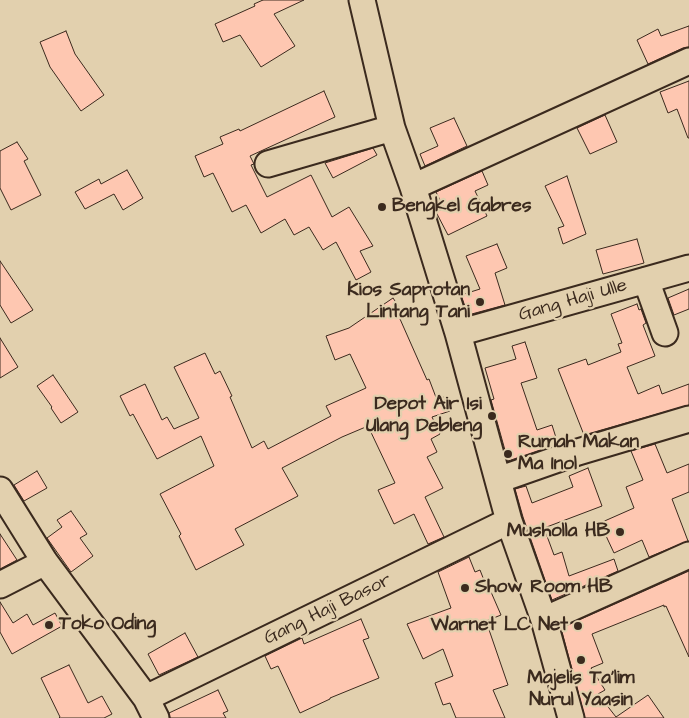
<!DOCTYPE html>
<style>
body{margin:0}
canvas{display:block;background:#e2d0ae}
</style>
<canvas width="689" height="718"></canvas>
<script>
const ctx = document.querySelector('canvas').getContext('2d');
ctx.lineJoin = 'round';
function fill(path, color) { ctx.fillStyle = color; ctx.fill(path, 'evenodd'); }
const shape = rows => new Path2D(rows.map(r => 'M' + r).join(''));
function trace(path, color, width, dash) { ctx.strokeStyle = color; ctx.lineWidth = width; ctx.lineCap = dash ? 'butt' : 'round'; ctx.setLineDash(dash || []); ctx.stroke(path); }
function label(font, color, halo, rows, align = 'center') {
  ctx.font = font + ' "Architects Daughter",sans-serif'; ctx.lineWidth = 4.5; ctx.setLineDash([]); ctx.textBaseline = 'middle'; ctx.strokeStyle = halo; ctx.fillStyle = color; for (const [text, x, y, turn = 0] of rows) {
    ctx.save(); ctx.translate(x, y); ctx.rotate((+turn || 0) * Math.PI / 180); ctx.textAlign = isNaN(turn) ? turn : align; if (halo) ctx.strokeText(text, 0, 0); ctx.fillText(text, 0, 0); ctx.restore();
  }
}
const building = shape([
 [263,0,304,0,274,14,295,46,261,67,240,35,223,42,215,24,255,6,254,4,263,0],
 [689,26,689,47,683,48,648,64,637,40,658,29,661,36,689,26],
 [66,31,75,54,104,95,81,111,50,67,40,42,66,31],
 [689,81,689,138,688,138,677,109,668,113,660,92,689,81],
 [324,91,335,117,250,156,254,164,251,165,267,197,311,175,332,217,349,207,373,246,360,251,371,272,356,280,336,242,323,250,309,227,294,235,285,219,261,233,246,205,232,212,213,173,204,177,195,156,223,144,220,137,239,129,240,131,324,91],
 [605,115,617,142,590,154,577,128,605,115],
 [454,118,467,146,425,166,420,154,438,146,430,128,454,118],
 [17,142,28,159,24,161,41,195,11,210,0,188,0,151,17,142],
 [373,148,377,155,333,178,325,163,373,148],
 [127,170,143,198,123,210,114,194,85,209,75,192,99,179,101,184,127,170],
 [482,171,488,185,475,191,487,216,448,235,436,212,444,208,436,192,482,171],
 [567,176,586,234,563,244,558,228,564,226,545,186,567,176],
 [637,239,644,263,603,274,596,250,637,239],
 [497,244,507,268,495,273,505,305,468,315,461,295,480,289,466,256,497,244],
 [0,261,33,310,11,323,0,305,0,261],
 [689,289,689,309,674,315,668,298,689,289],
 [393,298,405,316,400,319,427,380,429,379,437,400,444,397,450,411,432,417,440,434,431,439,437,452,427,457,443,488,425,497,444,537,428,544,414,514,394,524,378,490,395,483,368,426,342,437,282,468,298,496,235,529,244,545,196,570,179,536,181,534,160,494,214,466,201,436,157,459,133,414,130,416,120,396,145,384,162,420,167,417,174,429,199,418,174,367,205,353,215,374,220,371,232,396,230,397,252,448,264,441,268,449,331,416,326,406,366,388,350,354,335,360,326,336,349,328,393,298],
 [637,304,639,310,641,309,646,323,643,325,655,356,627,367,638,394,659,385,662,394,689,384,689,405,584,435,558,369,586,359,588,365,621,352,618,344,622,343,611,314,637,304],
 [0,338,18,367,0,378,0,338],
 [525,342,537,378,521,383,537,430,552,425,558,444,508,461,491,400,494,399,485,368,516,359,512,346,525,342],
 [53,375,78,412,61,423,51,408,52,407,37,386,53,375],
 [655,444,667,473,689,464,689,492,672,499,688,541,649,557,642,540,614,553,600,523,634,508,626,487,643,480,631,451,655,444],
 [588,468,602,506,544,528,554,555,562,552,569,576,614,559,618,571,552,600,523,517,515,489,526,486,532,503,573,487,569,476,588,468],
 [37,471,47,488,24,501,14,485,37,471],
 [71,511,87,534,80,538,93,556,71,572,47,538,62,527,57,520,71,511],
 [0,534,17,560,0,569,0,534],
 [469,557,475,572,480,570,489,593,491,592,501,615,486,621,508,685,493,690,505,718,456,718,450,703,443,705,435,683,453,676,443,649,423,659,407,624,451,608,438,572,469,557],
 [689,571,689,657,666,606,664,607,664,605,592,634,603,663,591,668,605,690,598,694,616,717,648,695,664,718,585,718,561,628,689,571],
 [0,602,13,623,27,614,33,625,55,613,62,626,12,654,0,632,0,602],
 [361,619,369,638,363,640,379,678,330,698,330,699,300,713,278,666,271,669,265,656,302,638,304,644,361,619],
 [185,633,198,657,159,675,148,654,185,633],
 [69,665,88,703,102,696,112,714,104,718,59,718,60,717,41,678,69,665],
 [218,690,228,711,223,713,226,718,170,718,169,713,218,690]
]);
fill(building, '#fec7b1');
trace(building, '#3b2a1e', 1);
const minor = shape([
 [362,0,392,128,413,187,458,333,509,521,544,620,571,718],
 [268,164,392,128],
 [413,187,689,61],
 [646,280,665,333],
 [458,333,689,268],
 [498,480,578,452,689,419],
 [0,490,45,562,146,698,156,718],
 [0,585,45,562],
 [544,620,689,555],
 [146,698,509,521]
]);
trace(minor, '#3b2a1e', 29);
trace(minor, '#e2d0ae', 25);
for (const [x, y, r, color] of [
 [382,207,5,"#3b2a1e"],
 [480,302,5,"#3b2a1e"],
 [492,416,5,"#3b2a1e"],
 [508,454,5,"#3b2a1e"],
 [620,532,5,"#3b2a1e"],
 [465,588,5,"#3b2a1e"],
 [49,625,5,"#3b2a1e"],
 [578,626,5,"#3b2a1e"],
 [581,660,5,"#3b2a1e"]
]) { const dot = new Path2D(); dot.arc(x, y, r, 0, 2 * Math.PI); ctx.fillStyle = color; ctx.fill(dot); trace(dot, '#e2d0ae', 2); }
label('bold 19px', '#3b2a1e', '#e2d0ae', [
 ["Bengkel Gabres",392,207],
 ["Kios Saprotan",470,291,"right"],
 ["Lintang Tani",470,313,"right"],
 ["Depot Air Isi",482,405,"right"],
 ["Ulang Debleng",482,427,"right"],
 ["Rumah Makan",518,443],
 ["Ma Inol",518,465],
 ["Musholla HB",610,532,"right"],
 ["Show Room HB",475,588],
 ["Toko Oding",59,625],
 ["Warnet LC Net",568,626,"right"],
 ["Majelis Ta'lim",581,679,"center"],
 ["Nurul Yaasin",581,701,"center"]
], 'left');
label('19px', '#3b2a1e', '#e2d0ae', [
 ["Gang Haji Ulle",573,301,-16],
 ["Gang Haji Basor",328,610,-26]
]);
</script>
